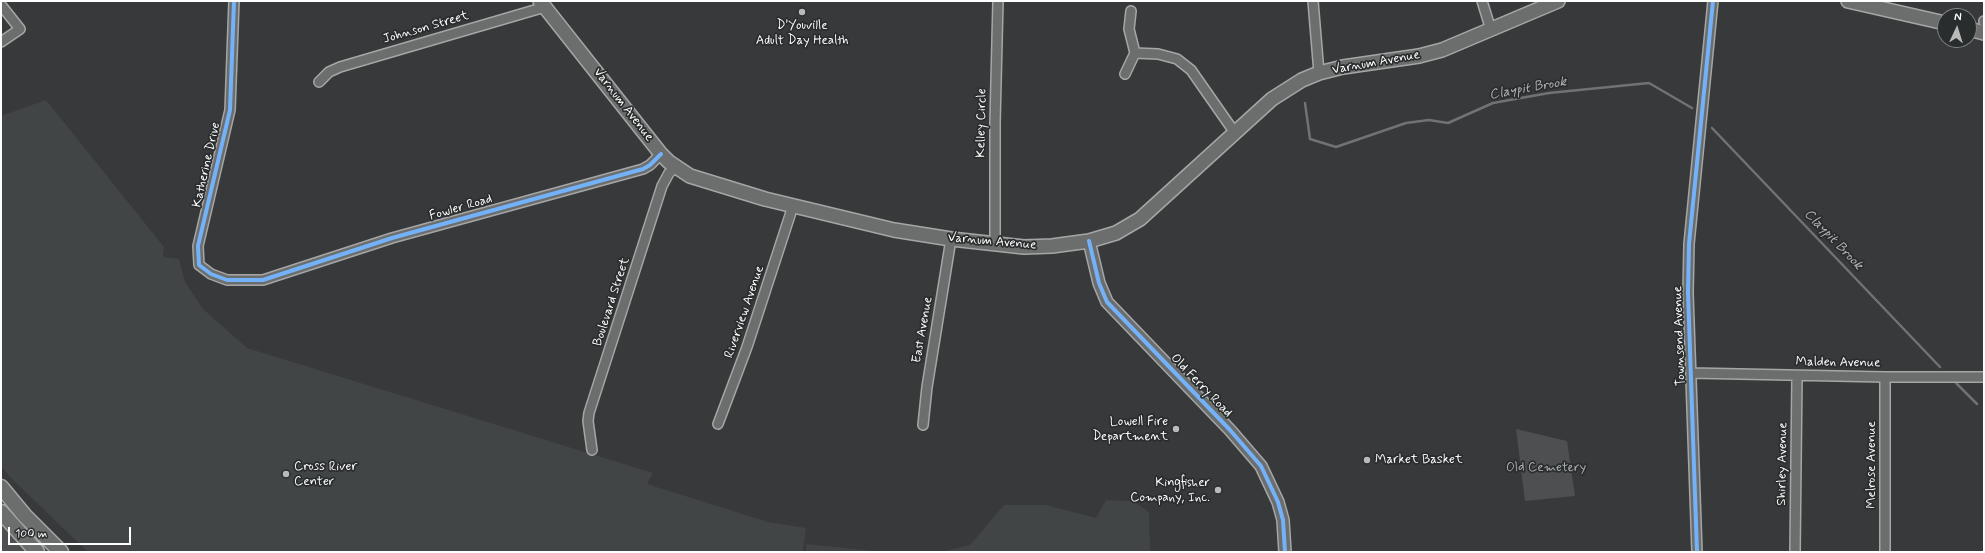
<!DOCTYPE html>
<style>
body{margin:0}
#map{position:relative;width:1985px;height:553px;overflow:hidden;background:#38393a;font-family:Mynerve,sans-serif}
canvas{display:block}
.frame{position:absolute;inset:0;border:2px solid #fff;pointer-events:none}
.north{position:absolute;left:1937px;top:8px;width:40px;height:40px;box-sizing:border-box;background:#2a2d2e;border:1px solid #7f8182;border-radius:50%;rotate:4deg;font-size:11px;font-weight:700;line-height:16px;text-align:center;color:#fff}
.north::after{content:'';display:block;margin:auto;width:14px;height:18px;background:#b9baba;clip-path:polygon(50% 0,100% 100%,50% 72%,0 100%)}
.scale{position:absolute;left:8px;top:527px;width:123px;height:18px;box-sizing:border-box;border:2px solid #fff;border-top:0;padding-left:5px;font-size:12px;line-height:14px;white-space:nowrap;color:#fff;-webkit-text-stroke:3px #2a2d2e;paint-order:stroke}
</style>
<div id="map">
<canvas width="1985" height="553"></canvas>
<div class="frame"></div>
<div class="north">N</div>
<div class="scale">100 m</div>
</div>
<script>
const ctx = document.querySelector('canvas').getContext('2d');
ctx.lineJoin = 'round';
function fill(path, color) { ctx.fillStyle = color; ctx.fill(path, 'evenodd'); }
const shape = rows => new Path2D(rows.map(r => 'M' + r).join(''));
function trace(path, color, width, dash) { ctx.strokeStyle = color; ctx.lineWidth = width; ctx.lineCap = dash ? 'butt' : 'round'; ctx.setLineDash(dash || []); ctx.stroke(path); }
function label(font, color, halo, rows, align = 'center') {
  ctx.font = font + ' Mynerve,sans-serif'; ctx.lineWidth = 3.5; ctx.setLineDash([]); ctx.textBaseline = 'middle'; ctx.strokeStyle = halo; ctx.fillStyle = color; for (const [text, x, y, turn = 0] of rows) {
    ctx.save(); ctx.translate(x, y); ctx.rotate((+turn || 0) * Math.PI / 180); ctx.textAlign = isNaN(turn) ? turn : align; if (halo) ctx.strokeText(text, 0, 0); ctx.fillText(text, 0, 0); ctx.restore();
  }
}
fill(shape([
 [46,100,164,247,163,257,179,259,185,282,203,309,247,348,653,473,647,484,768,522,806,528,803,552,88,552,10,477,1,466,1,116],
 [1106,500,1133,501,1149,512,1150,552,941,552,970,545,1004,505,1046,505,1096,518],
 [806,544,883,552,806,552]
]), '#424546');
fill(shape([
 [1516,429,1567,441,1575,496,1525,501],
 [1,522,15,539,28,552,1,552]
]), '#4d4f50');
trace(shape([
 [1305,103,1310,139,1336,147,1406,123,1429,120,1448,123,1493,103,1549,93,1649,83,1692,108],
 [1712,128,1940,367],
 [1956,383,1977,404]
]), '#707273', 2.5);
const minor = shape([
 [234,1,230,110,198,246,199,265,211,274,227,280,263,280,392,238,643,169,650,165,661,154],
 [1313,1,1319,73],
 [1482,1,1491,30],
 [1,5,20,29,1,42],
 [1984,21,1984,22],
 [1135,53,1158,54,1177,59,1191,70,1235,133],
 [1125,74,1135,53,1129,29,1131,11],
 [319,82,329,72,340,67,545,7],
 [995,244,995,123,998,1],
 [1691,373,1885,377,1984,377],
 [718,424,747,347,793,206],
 [923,425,927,387,951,239],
 [592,450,588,421,589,413,662,186,669,173,676,167],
 [1697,552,1688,293,1689,244,1713,1],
 [1795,552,1797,376],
 [1885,552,1885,377]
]);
const tertiary = shape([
 [1089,241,1099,283,1107,302,1230,430,1261,466,1278,502,1283,520,1285,552]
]);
const secondary = shape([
 [540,1,661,154,669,162,690,176,765,199,894,230,951,239,1024,247,1052,246,1089,241,1116,233,1140,219,1272,99,1302,80,1319,73,1343,67,1419,56,1442,50,1558,1],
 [1848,1,1945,23],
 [1969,29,1984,33]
]);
const primary = shape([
 [1,487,25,516,61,552],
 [1,512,37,552]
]);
trace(minor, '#a5a6a6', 12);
trace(tertiary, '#a5a6a6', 14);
trace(secondary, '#a5a6a6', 16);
trace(primary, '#a5a6a6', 17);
trace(minor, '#6c6d6d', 9);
trace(tertiary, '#6c6d6d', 11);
trace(secondary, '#6c6d6d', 13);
trace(primary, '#6c6d6d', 14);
trace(shape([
 [234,1,230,110,198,246,199,265,211,274,227,280,263,280,392,238,643,169,650,165,661,154],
 [1089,241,1099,283,1107,302,1230,430,1261,466,1278,502,1283,520,1285,552],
 [1697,552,1688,293,1689,244,1713,1]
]), '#73b2f8', 4);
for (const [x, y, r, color] of [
 [802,12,4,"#b9baba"],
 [1176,429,4,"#b9baba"],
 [1367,460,4,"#b9baba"],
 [286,474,4,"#b9baba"],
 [1218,490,4,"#b9baba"]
]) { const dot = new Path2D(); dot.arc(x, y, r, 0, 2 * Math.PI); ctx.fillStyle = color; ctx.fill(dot); trace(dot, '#2a2d2e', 1.5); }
label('13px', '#fff', '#2a2d2e', [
 ["D'Youville",802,26,"center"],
 ["Adult Day Health",802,41,"center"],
 ["Lowell Fire",1168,422],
 ["Department",1168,437],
 ["Market Basket",1375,460,"left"],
 ["Cross River",294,467,"left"],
 ["Center",294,482,"left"],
 ["Kingfisher",1210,483],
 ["Company, Inc.",1210,498]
], 'right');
label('13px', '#fff', '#2a2d2e', [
 ["Johnson Street",426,28,-16],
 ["Varnum Avenue",1376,63,-10],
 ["Varnum Avenue",623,105,52],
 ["Kelley Circle",982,123,-89],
 ["Katherine Drive",207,165,-77],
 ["Fowler Road",461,208,-16],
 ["Varnum Avenue",992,242,5],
 ["Boulevard Street",612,302,-72],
 ["Riverview Avenue",745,312,-71],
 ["East Avenue",923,330,-80],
 ["Townsend Avenue",1680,336,-92],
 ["Malden Avenue",1838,363,1],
 ["Old Ferry Road",1201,386,46],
 ["Shirley Avenue",1783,464,-89],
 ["Melrose Avenue",1872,465,-90]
]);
label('13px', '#b0b2b2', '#2a2d2e', [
 ["Old Cemetery",1546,468]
]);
label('italic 14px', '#b4b5b5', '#2a2d2e', [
 ["Claypit Brook",1528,89,-10],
 ["Claypit Brook",1833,240,46]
]);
</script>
